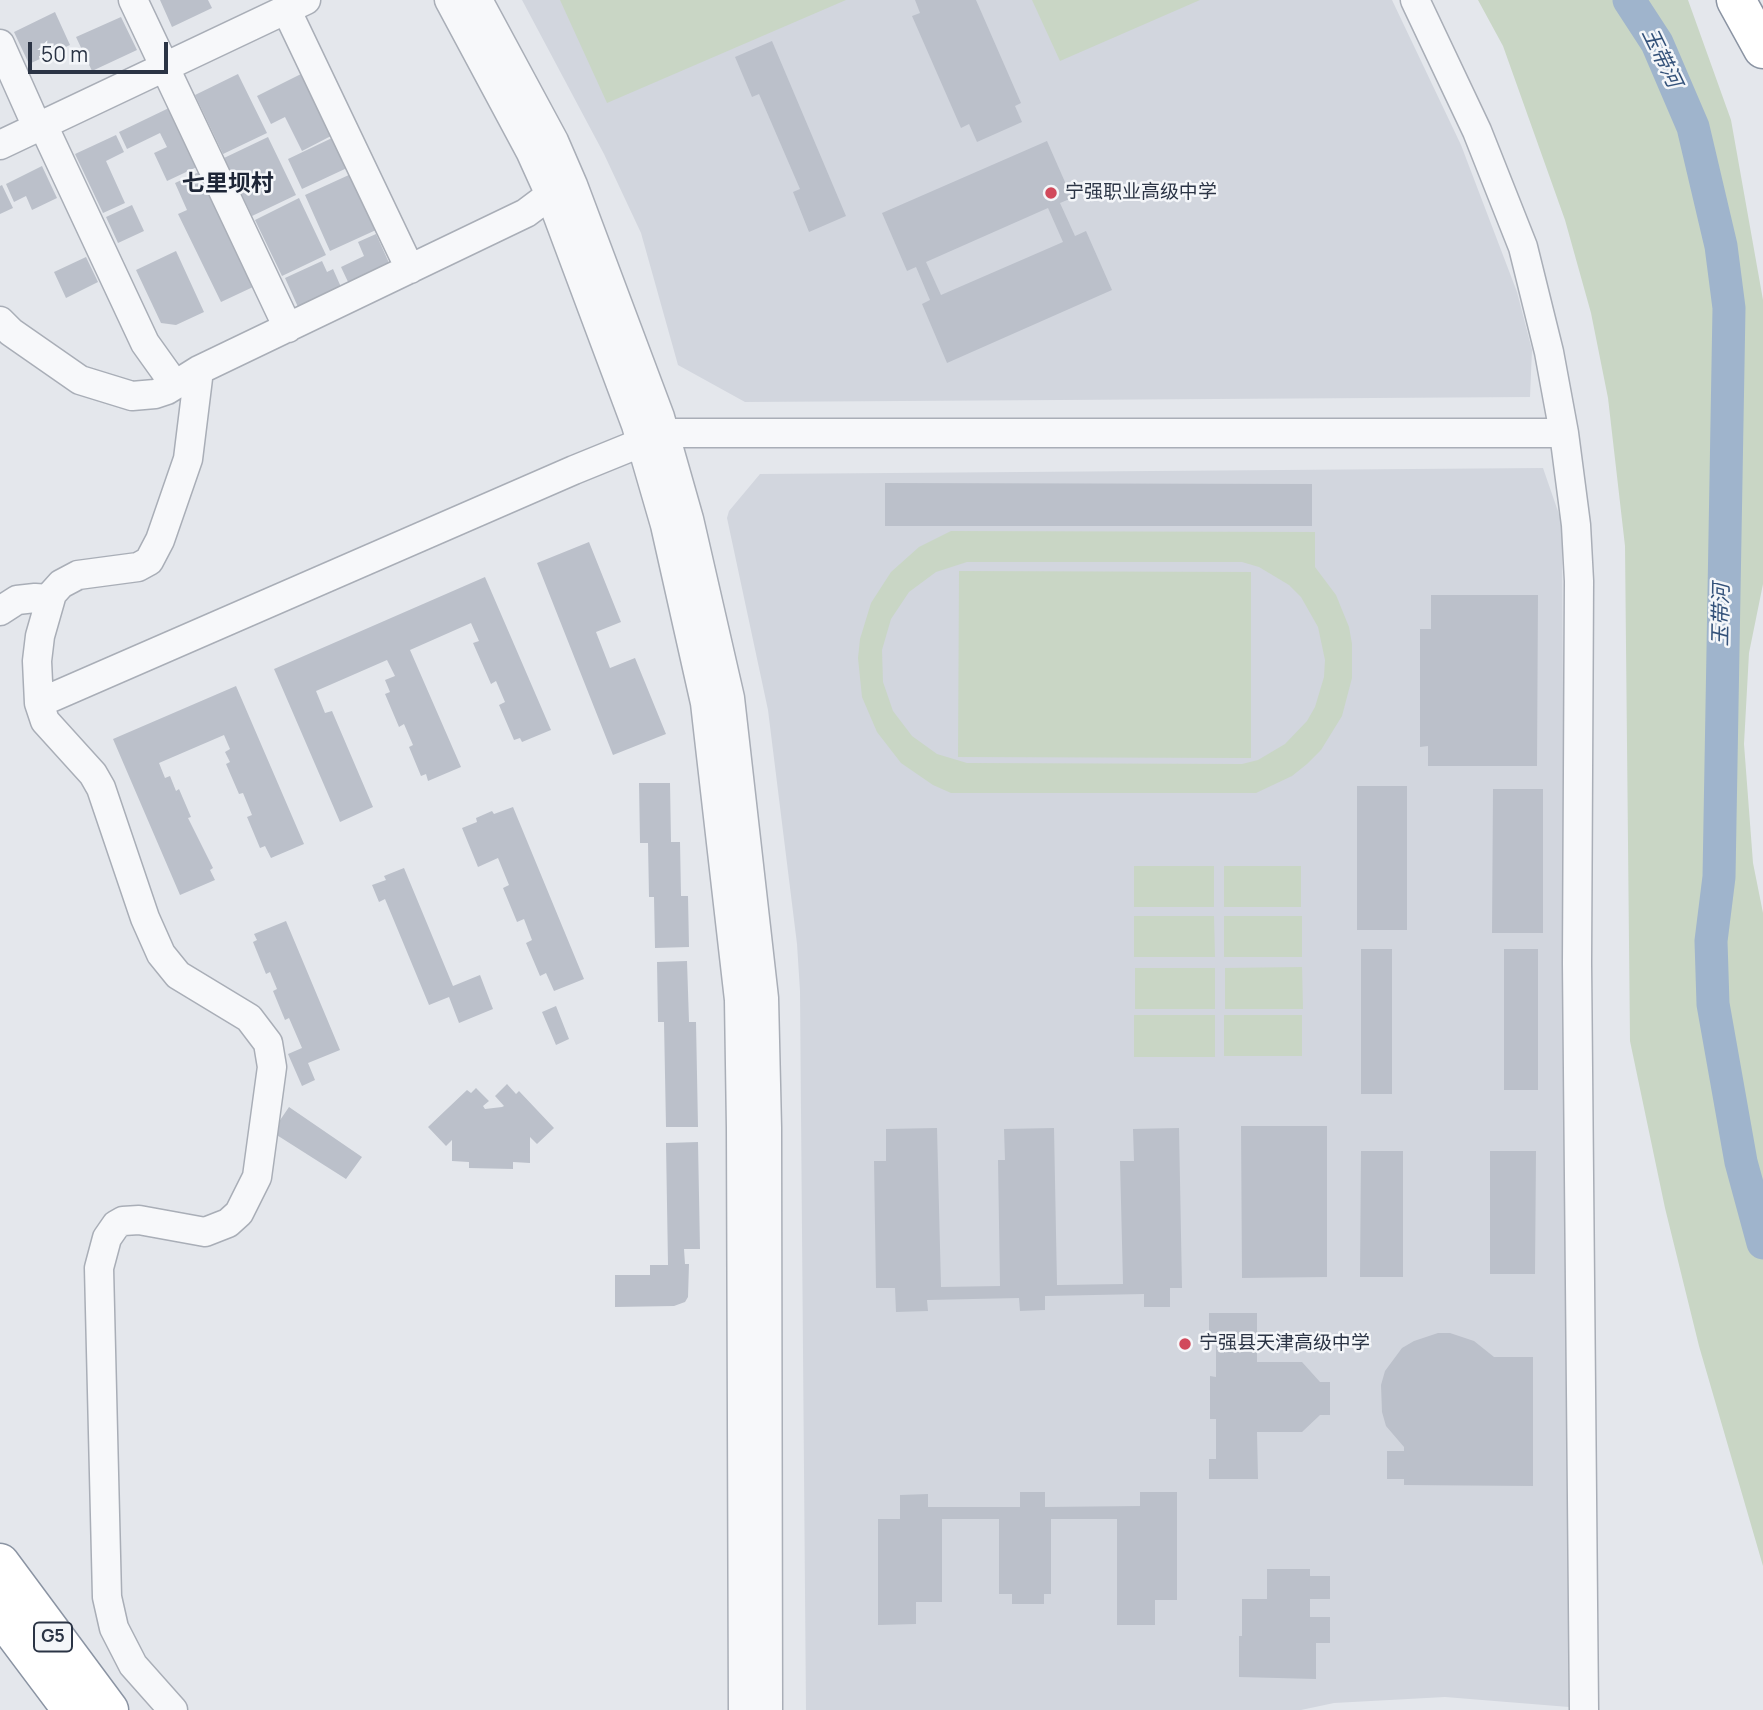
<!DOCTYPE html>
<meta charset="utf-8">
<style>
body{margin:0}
#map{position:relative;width:1763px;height:1710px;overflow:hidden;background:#e4e7ec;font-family:Manrope,sans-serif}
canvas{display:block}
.scale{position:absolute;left:28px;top:42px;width:140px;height:32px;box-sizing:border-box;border:4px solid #2b3445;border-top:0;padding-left:9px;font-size:21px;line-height:24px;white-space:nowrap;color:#2b3445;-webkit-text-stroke:5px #f4f6f9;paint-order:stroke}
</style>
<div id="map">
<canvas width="1763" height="1710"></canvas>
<div class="scale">50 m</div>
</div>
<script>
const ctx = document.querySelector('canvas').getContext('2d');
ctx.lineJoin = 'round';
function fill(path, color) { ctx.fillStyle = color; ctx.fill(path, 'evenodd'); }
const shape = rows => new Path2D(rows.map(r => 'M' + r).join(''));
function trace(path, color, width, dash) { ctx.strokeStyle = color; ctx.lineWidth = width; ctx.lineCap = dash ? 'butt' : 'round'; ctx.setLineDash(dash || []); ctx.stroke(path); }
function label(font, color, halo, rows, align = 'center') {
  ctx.font = font + ' Manrope,"Noto Sans SC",sans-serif'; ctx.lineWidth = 5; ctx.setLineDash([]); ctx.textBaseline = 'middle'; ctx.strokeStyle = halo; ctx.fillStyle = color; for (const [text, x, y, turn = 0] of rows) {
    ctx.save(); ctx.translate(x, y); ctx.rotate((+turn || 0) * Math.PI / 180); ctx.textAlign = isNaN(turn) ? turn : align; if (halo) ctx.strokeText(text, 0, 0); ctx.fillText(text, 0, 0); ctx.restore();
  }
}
fill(shape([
 [522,0,1392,0,1461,145,1517,292,1532,350,1530,397,745,402,678,365,641,233,604,154],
 [1543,468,1562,523,1569,1707,1445,1697,1334,1703,1301,1710,806,1710,800,991,797,944,768,710,727,518,729,511,760,474]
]), '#d2d6de');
fill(shape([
 [560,0,846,0,607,103],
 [1032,0,1200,0,1060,61],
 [1478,0,1688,0,1731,120,1763,300,1763,584,1749,653,1744,744,1753,863,1763,913,1763,1566,1699,1346,1665,1208,1630,1041,1625,546,1608,398,1591,313,1565,220,1503,46],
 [951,531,1315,532,1315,567,1336,595,1349,627,1352,644,1352,678,1342,716,1321,750,1307,764,1292,776,1256,793,951,793,933,785,901,763,877,732,862,697,858,658,860,639,871,603,891,572,919,547],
 [967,562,1242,562,1259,567,1289,585,1301,597,1318,627,1325,660,1324,677,1315,707,1307,721,1285,744,1258,760,1242,764,967,763,937,754,912,736,893,711,883,682,882,650,891,619,909,592,936,572],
 [959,571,1251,572,1251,758,958,757],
 [1134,866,1214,866,1214,907,1134,907],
 [1224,866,1301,866,1301,907,1224,907],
 [1134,916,1214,916,1215,957,1134,957],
 [1224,916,1302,916,1302,957,1224,957],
 [1302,967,1303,1009,1225,1009,1225,968],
 [1135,968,1215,968,1215,1009,1135,1009],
 [1134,1015,1215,1015,1215,1057,1134,1057],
 [1224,1015,1302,1015,1302,1056,1224,1056]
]), '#c9d6c5');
trace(shape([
 [1629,0,1657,43,1693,127,1721,246,1729,308,1719,877,1711,941,1713,1004,1741,1162,1763,1243]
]), '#9fb4cc', 33);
fill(shape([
 [160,0,208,0,212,8,172,27],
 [915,0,976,0,1021,103,1015,106,1022,122,977,142,969,124,961,128,912,16,920,13],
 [55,12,70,45,29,64,14,32],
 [121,17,137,50,92,71,76,37],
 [772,41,846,216,809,232,793,192,800,189,759,94,752,97,735,57],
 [238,74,267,133,223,154,195,95],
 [301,74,331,136,302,151,285,117,271,124,257,96],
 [171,107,199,166,167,181,154,153,167,147,160,133,127,149,119,132],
 [116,135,124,152,106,161,125,203,103,213,75,154],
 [268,137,296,195,252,216,224,158],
 [332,138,347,168,302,189,288,159],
 [1047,141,1072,198,1060,203,1075,236,1086,231,1112,290,947,363,922,304,930,300,916,267,907,271,882,213],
 [1048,208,1063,242,941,295,926,262],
 [42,166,57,198,32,210,26,196,14,202,6,184],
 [199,172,253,287,221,302,178,214,187,210,175,183],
 [351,174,376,230,330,251,305,195],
 [2,185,13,208,0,214,0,186],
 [299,198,326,255,282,276,255,220],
 [132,205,144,231,118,243,106,217],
 [376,234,390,265,349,284,341,267,364,256,358,242],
 [176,251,204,312,176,325,161,323,136,270],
 [86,257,98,282,66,298,54,272],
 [322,261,327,272,333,269,341,287,298,307,285,278],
 [885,483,1312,484,1312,526,885,526],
 [589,542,621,622,596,632,610,668,635,658,666,734,613,755,537,563],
 [485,577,551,730,522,742,520,738,514,740,499,705,505,702,496,681,491,684,473,643,479,641,471,623,410,650,461,767,428,781,426,774,421,776,409,747,413,745,404,724,399,727,385,694,390,692,385,680,395,676,387,660,316,691,325,713,332,711,373,807,340,822,274,669],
 [1431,595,1538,595,1537,766,1428,766,1428,746,1420,747,1420,629,1431,629],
 [236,686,304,844,271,858,265,846,260,848,247,817,252,815,243,793,239,794,226,764,230,762,225,752,230,749,224,735,159,763,165,778,170,776,176,791,179,789,191,817,188,818,213,868,210,870,215,880,180,895,113,739],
 [639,783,670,783,671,842,680,842,681,896,688,896,689,947,655,948,654,897,649,897,648,843,640,843],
 [1357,786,1407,786,1407,930,1357,930],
 [1493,789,1543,789,1543,933,1492,933],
 [513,807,584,979,554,991,546,973,540,976,526,943,532,940,524,919,517,922,503,888,509,885,498,858,478,867,462,828,477,822,476,818,492,811,494,814],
 [404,868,453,986,480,975,493,1009,459,1023,449,997,429,1005,385,899,379,902,372,885,386,880,384,876],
 [286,921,340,1050,308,1063,315,1080,302,1086,288,1054,302,1048,289,1018,285,1020,273,991,277,989,270,972,266,974,253,942,257,940,254,934],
 [1361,949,1392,949,1392,1094,1361,1094],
 [1504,949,1538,949,1538,1090,1504,1090],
 [687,961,689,1022,696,1022,698,1127,666,1127,664,1022,658,1022,657,962],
 [556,1006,569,1039,556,1045,542,1012],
 [507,1084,516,1094,519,1091,554,1128,537,1144,530,1137,530,1163,513,1162,513,1169,469,1168,469,1162,452,1161,452,1140,446,1146,428,1127,467,1090,471,1093,476,1088,489,1101,483,1106,485,1109,502,1107,504,1106,495,1096],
 [289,1107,362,1157,346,1179,272,1132],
 [1241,1126,1327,1126,1327,1277,1242,1278],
 [937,1128,941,1287,1000,1286,998,1160,1005,1160,1004,1129,1054,1128,1057,1285,1123,1284,1120,1161,1134,1161,1133,1129,1179,1128,1182,1288,1170,1288,1170,1307,1144,1307,1144,1294,1045,1296,1045,1310,1020,1311,1019,1298,927,1300,928,1311,896,1312,895,1288,876,1288,874,1161,886,1161,886,1129],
 [698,1142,700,1249,684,1249,685,1264,689,1264,688,1297,685,1302,674,1306,615,1307,615,1275,650,1275,650,1265,668,1265,666,1143],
 [1361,1151,1403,1151,1403,1277,1360,1277],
 [1490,1151,1536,1151,1535,1274,1490,1274],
 [1209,1313,1257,1313,1257,1362,1302,1362,1320,1382,1330,1382,1330,1415,1320,1415,1302,1432,1257,1432,1258,1479,1209,1479,1209,1459,1216,1459,1216,1419,1210,1419,1210,1376,1216,1377,1216,1336,1209,1336],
 [1438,1333,1450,1333,1474,1341,1494,1357,1533,1357,1533,1486,1404,1485,1404,1479,1387,1479,1387,1451,1404,1451,1404,1447,1386,1426,1382,1412,1381,1385,1385,1371,1402,1348,1414,1341],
 [1020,1492,1045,1492,1045,1507,1140,1506,1140,1492,1177,1492,1177,1600,1155,1600,1155,1625,1117,1625,1117,1519,1051,1519,1051,1594,1044,1594,1044,1604,1012,1604,1012,1594,999,1594,999,1519,942,1519,942,1602,916,1602,916,1624,878,1625,878,1519,900,1519,900,1495,928,1494,928,1507,1020,1507],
 [1267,1569,1310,1569,1310,1576,1330,1576,1330,1599,1310,1599,1310,1617,1330,1617,1330,1643,1316,1643,1316,1679,1239,1677,1239,1636,1242,1636,1242,1599,1267,1599]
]), '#bbc0ca');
const minor = shape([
 [133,0,288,328],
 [449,0,531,153,550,195,636,425,665,525,705,703,739,1000,741,1128,743,1710],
 [478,0,554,141,573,185,660,417,689,519,730,698,764,998,767,1128,768,1710],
 [1415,0,1477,131,1523,247,1549,352,1564,433,1576,525,1579,581,1577,963,1584,1710],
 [286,9,410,269],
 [0,44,37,127],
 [43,125,145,343,175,385],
 [0,145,306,0],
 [0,321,11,332,80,380,132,396,155,394,167,390,199,370,526,213,550,195],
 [0,611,17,600,35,598,50,599],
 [39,703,574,470,665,433,1564,433],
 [173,1710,133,1665,114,1628,107,1597,99,1268,107,1238,116,1225,123,1221,139,1220,205,1232,228,1223,239,1213,257,1177,272,1067,268,1043,249,1018,178,975,161,954,145,918,101,788,93,774,45,721,39,703,37,661,40,636,52,594,61,584,78,575,138,567,149,561,160,540,188,459,199,370]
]);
const highway = shape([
 [1736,0,1763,49],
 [0,1563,109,1710],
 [0,1614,72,1710]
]);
trace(minor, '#a9aeb7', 31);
trace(highway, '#8b94a3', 41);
trace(minor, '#f7f8fa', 28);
trace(highway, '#fff', 38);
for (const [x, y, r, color] of [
 [1051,193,7,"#d1495b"],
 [1185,1344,7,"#d1495b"]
]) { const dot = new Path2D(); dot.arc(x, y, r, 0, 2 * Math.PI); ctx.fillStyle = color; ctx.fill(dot); trace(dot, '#f4f6f9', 2.5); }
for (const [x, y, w] of [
 [53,1637,38]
]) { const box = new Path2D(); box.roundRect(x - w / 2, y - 14.5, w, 29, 5); ctx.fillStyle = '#f4f6f9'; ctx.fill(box); trace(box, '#2b3445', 2); }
label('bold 18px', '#2b3445', null, [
 ["G5",53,1637]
]);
label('19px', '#2b3445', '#f4f6f9', [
 ["宁强职业高级中学",1065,193],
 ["宁强县天津高级中学",1199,1344]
], 'left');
label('italic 21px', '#34527a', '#f4f6f9', [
 ["玉带河",1661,58,64],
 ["玉带河",1722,615,-89]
]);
label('bold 23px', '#1d2536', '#f4f6f9', [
 ["七里坝村",228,185]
]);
</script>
